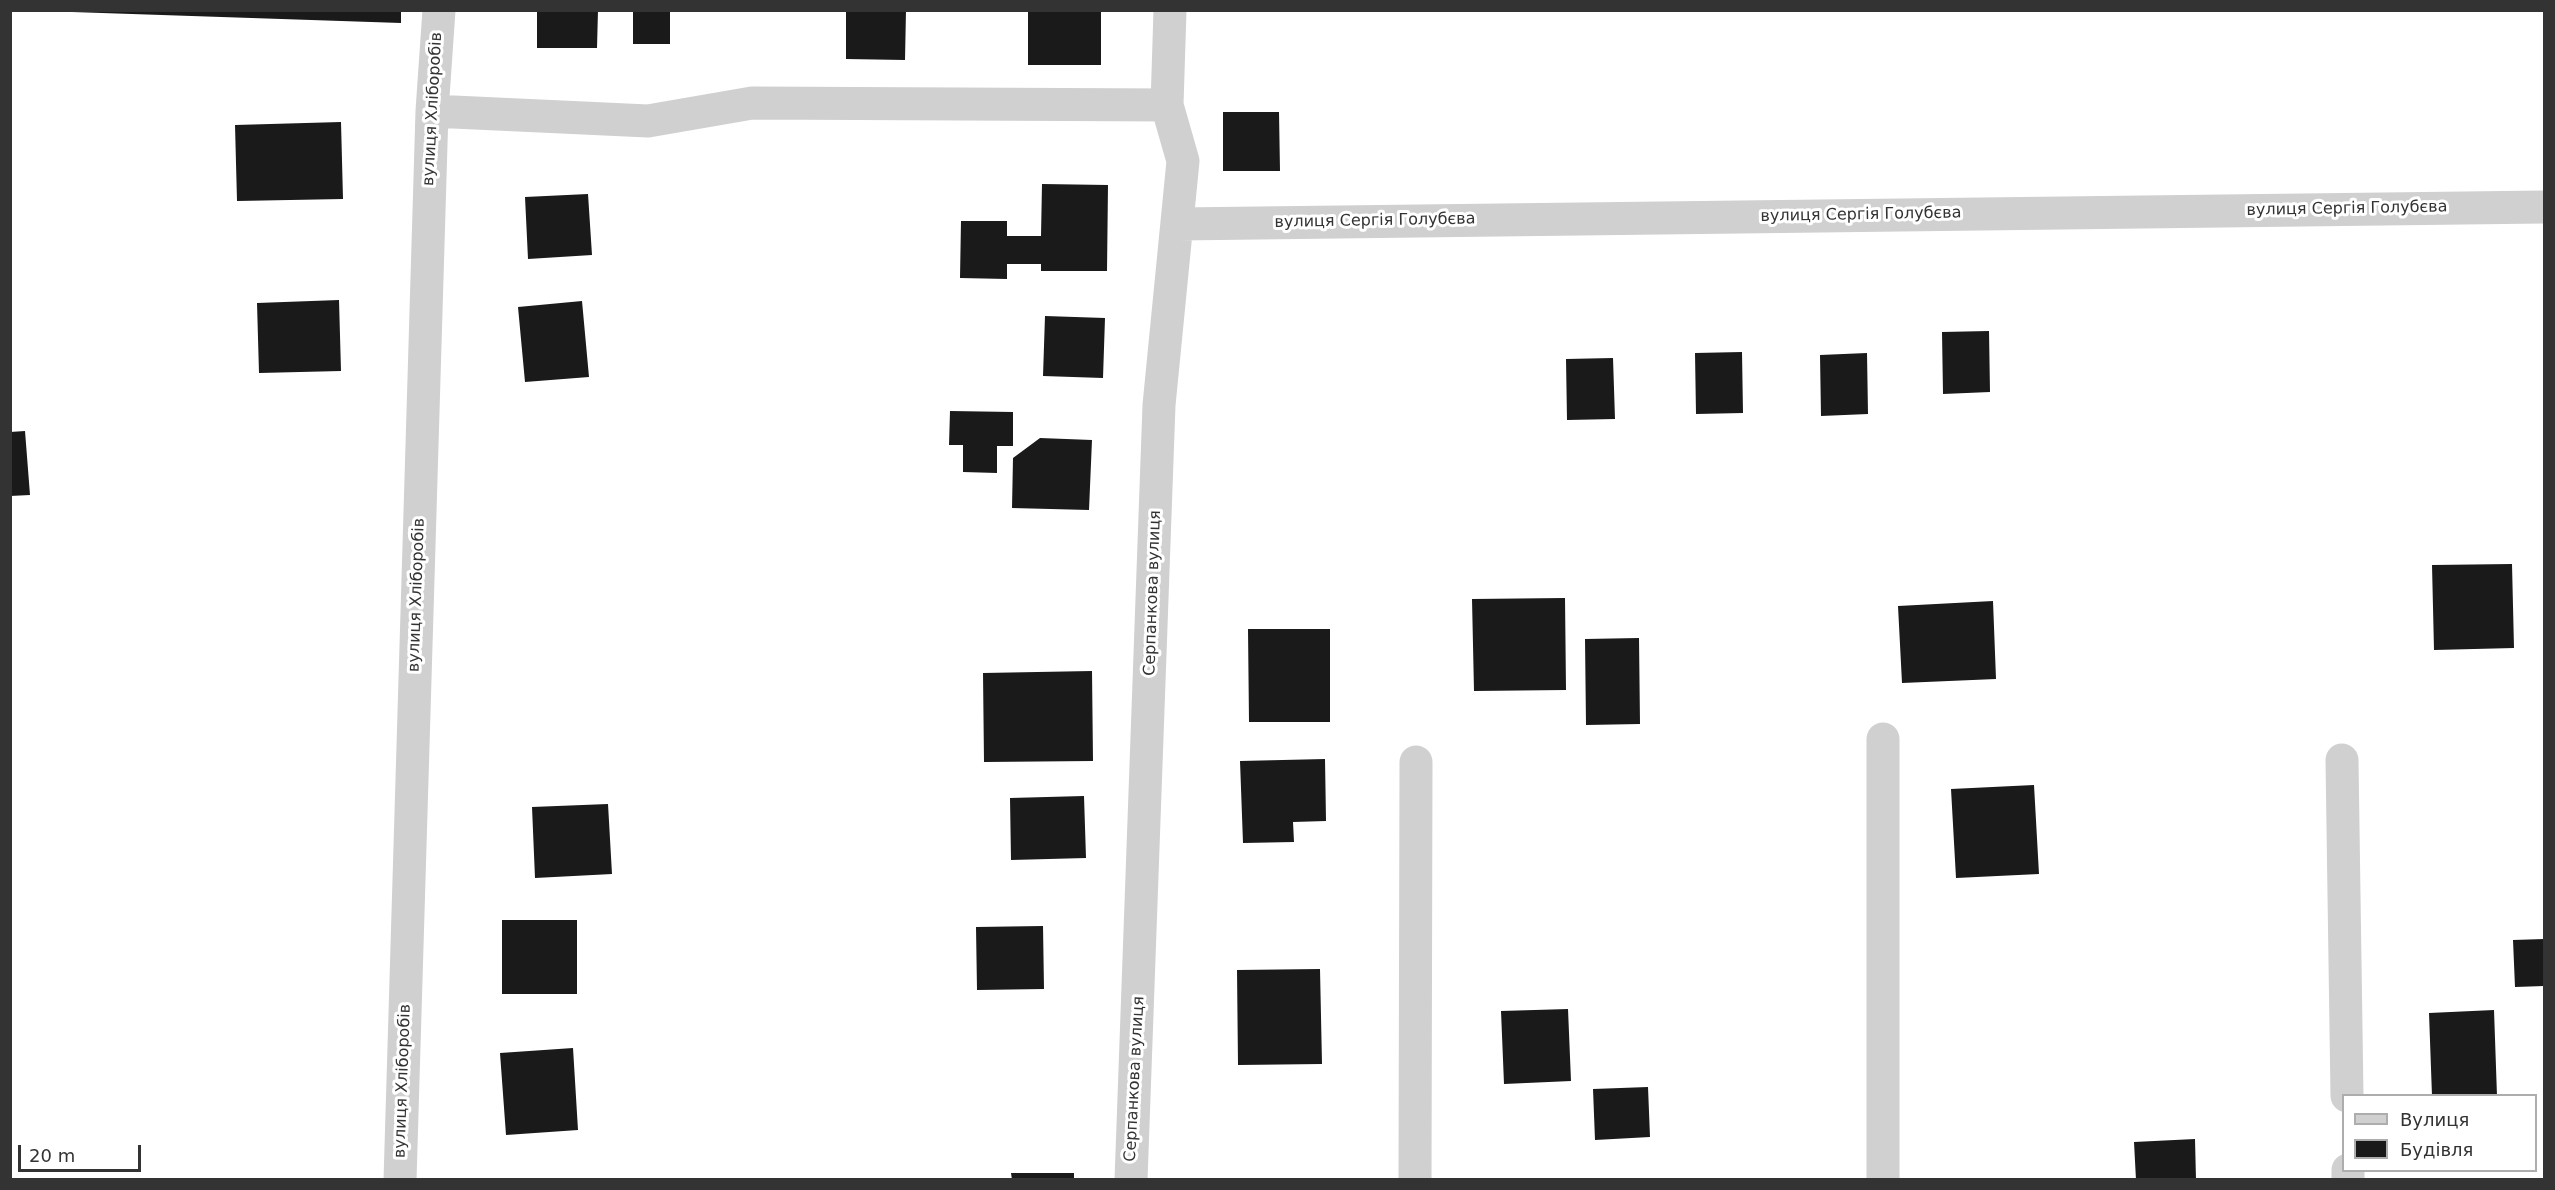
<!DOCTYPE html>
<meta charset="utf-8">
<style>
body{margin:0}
#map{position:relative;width:2555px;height:1190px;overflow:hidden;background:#fff;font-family:"DejaVu Sans",sans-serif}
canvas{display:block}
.frame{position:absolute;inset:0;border:12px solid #333;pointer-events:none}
.legend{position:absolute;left:2342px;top:1094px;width:195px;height:78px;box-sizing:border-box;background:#fff;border:2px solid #adadad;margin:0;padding:8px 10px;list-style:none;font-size:18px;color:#333}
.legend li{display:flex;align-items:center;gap:12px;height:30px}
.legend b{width:30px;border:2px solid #adadad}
.scale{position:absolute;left:18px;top:1145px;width:123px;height:27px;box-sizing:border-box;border:3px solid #333;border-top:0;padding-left:8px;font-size:18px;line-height:21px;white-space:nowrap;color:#333;-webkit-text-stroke:4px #fff;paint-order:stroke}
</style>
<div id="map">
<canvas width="2555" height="1190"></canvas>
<div class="frame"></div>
<ul class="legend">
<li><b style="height:8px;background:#d0d0d0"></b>Вулиця</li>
<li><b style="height:16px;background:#1a1a1a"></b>Будівля</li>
</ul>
<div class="scale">20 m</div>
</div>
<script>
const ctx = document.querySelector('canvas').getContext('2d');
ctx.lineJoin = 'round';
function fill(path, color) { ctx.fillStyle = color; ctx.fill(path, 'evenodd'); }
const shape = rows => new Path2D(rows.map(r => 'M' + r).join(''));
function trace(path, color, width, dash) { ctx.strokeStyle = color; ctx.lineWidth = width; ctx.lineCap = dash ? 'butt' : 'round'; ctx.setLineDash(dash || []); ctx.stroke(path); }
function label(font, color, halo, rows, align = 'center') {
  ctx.font = font + ' "DejaVu Sans",sans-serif'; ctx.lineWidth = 6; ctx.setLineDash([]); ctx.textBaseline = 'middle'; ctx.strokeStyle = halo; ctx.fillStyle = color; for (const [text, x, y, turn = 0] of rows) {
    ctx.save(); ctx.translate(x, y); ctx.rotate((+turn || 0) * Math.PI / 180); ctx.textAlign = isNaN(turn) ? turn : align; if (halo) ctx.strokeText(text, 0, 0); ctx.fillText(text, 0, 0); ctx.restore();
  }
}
fill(shape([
 [72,10,401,10,401,23,72,12],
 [537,10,598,10,597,48,537,48],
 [633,10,670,10,670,44,633,44],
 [846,10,906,10,905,60,846,59],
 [1028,10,1101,10,1101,65,1028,65],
 [1223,112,1279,112,1280,171,1223,171],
 [341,122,343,199,237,201,235,125],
 [1042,184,1108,185,1107,271,1041,271,1041,264,1007,264,1007,279,960,278,961,221,1007,221,1007,236,1041,236],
 [588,194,592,255,528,259,525,197],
 [339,300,341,371,259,373,257,303],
 [582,301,589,377,525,382,518,307],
 [1045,316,1105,318,1103,378,1043,376],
 [1989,331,1990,392,1943,394,1942,332],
 [1742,352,1743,413,1696,414,1695,353],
 [1867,353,1868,414,1821,416,1820,355],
 [1613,358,1615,419,1567,420,1566,359],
 [950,411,1013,412,1013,446,997,446,997,473,963,472,963,445,949,445],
 [25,431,30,495,10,496,10,432],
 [1040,438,1092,440,1089,510,1012,508,1013,458],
 [2512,564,2514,648,2434,650,2432,565],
 [1565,598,1566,690,1474,691,1472,599],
 [1993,601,1996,679,1902,683,1898,606],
 [1248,629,1330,629,1330,722,1249,722],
 [1639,638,1640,724,1586,725,1585,639],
 [1092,671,1093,761,984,762,983,673],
 [1325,759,1326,821,1293,822,1294,842,1243,843,1240,761],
 [2034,785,2039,874,1956,878,1951,789],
 [1084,796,1086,858,1011,860,1010,798],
 [608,804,612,874,535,878,532,807],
 [502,920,577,920,577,994,502,994],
 [1043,926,1044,989,977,990,976,927],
 [2544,939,2544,986,2515,987,2513,940],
 [1320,969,1322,1064,1238,1065,1237,970],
 [1568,1009,1571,1081,1504,1084,1501,1011],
 [2494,1010,2497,1096,2432,1096,2429,1013],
 [573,1048,578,1130,506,1135,500,1053],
 [1648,1087,1650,1137,1595,1140,1593,1089],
 [2195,1139,2196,1180,2136,1180,2134,1142],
 [1011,1173,1074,1173,1074,1180,1012,1180]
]), '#1a1a1a');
trace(shape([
 [432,111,648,121,752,103,1167,105],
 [1178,224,2544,207],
 [1883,739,1883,1180],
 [2342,760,2347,1096],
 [2348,1170,2348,1180],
 [400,1180,432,111,439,10],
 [1131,1180,1159,405,1183,161,1167,105,1170,10],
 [1415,1180,1416,762]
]), '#d0d0d0', 33);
label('16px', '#333', '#fff', [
 ["вулиця Хліборобів",433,109,-87],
 ["вулиця Сергія Голубєва",2347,209,-1],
 ["вулиця Сергія Голубєва",1861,215,-1],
 ["вулиця Сергія Голубєва",1375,221,-1],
 ["Серпанкова вулиця",1153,593,-88],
 ["вулиця Хліборобів",417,595,-88],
 ["Серпанкова вулиця",1135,1079,-87],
 ["вулиця Хліборобів",403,1081,-88]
]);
</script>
